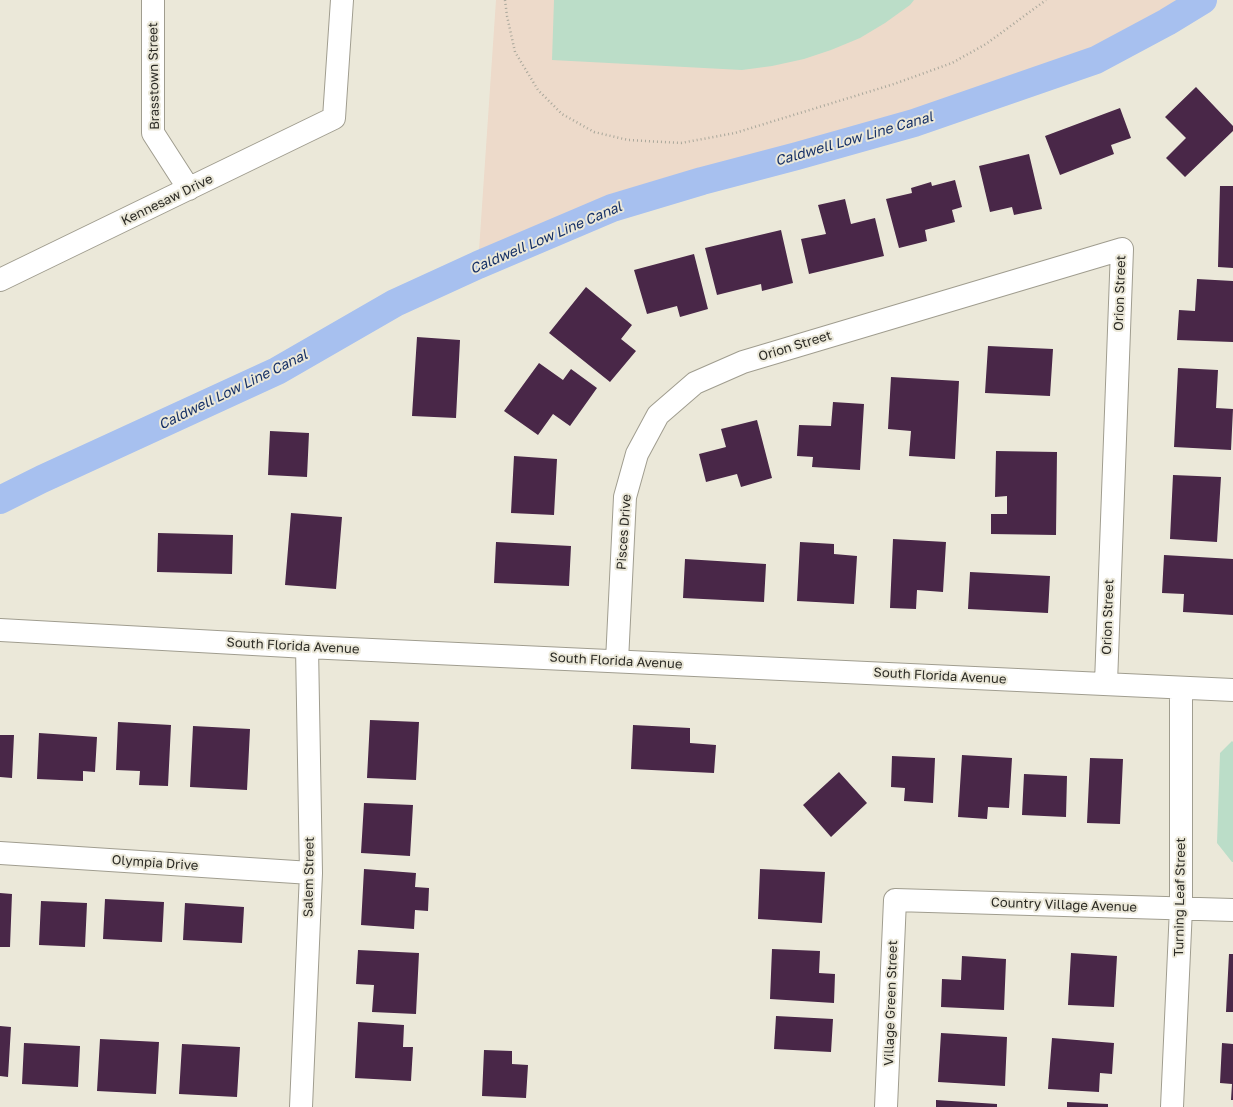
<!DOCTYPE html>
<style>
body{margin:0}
canvas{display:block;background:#ebe8d9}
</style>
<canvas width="1233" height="1107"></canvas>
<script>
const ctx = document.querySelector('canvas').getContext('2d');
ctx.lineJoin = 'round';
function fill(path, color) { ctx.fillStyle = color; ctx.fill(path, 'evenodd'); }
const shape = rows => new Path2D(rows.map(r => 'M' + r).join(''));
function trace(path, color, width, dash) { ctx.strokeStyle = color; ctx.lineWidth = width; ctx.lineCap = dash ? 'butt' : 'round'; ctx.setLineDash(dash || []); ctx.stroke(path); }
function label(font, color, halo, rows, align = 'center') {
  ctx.font = font + ' "Golos Text",sans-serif'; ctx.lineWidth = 4; ctx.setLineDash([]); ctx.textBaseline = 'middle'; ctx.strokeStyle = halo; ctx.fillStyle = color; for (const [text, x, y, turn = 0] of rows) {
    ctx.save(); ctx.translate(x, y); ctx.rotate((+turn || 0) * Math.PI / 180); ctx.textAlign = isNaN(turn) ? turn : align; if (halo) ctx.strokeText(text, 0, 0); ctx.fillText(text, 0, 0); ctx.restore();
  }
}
fill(shape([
 [496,0,1203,0,1167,22,1096,60,914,123,797,156,702,181,612,208,478,265]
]), '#eddaca');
fill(shape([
 [554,0,914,0,910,5,885,23,860,38,831,50,804,59,772,66,742,70,552,60],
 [1232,741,1233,742,1233,862,1232,862,1217,843,1220,753]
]), '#bbddc8');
trace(shape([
 [0,500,42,479,277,371,395,303,478,265,612,208,702,181,797,156,914,123,1096,60,1167,22,1203,0]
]), '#a7c0ef', 28);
fill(shape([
 [1196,87,1233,126,1233,131,1185,177,1166,158,1186,138,1165,117],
 [1120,108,1131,138,1111,145,1114,154,1060,175,1045,136],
 [1029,154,1042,209,1014,215,1012,207,990,212,979,166],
 [955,180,962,207,952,210,955,222,925,230,927,241,899,248,886,199,912,193,911,188,931,182,932,186],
 [1220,186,1233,186,1233,268,1218,267],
 [845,199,851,224,875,218,884,256,809,274,801,239,826,234,818,205],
 [781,230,793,283,762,291,761,284,717,295,705,248],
 [694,254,708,309,680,317,677,306,647,314,634,270],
 [1197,279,1233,281,1233,342,1177,340,1179,310,1195,311],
 [586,287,632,325,621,339,636,351,610,382,549,333],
 [417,337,460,340,456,418,412,416],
 [988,346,1053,349,1050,396,985,393],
 [539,363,563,380,571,369,597,388,570,426,553,414,538,435,504,411],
 [1178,368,1218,370,1216,408,1233,409,1231,450,1174,447],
 [891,377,959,381,955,459,909,456,911,431,888,429],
 [833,402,864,404,860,470,812,467,813,457,797,456,799,425,831,426],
 [757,420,772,478,741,487,737,474,706,482,699,454,726,447,721,429],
 [270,431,309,433,307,477,268,475],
 [996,451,1057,452,1056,535,991,534,991,514,1007,514,1007,496,995,497],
 [514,456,557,459,554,515,511,513],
 [1173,475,1221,477,1217,542,1170,539],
 [291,513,342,517,336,589,285,585],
 [158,533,233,535,232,574,157,572],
 [893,539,946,542,943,592,917,590,916,609,890,608],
 [496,542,571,546,569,586,494,583],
 [800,542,834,544,834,554,857,556,854,604,797,601],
 [1164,555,1233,559,1233,615,1183,612,1184,594,1162,593],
 [685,559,766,564,764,602,683,598],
 [970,572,1050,576,1048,613,968,609],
 [370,720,419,722,416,780,367,778],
 [118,722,171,725,168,786,139,785,140,771,116,770],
 [633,725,690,728,690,743,716,745,714,773,631,769],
 [193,726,250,729,247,790,190,787],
 [39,733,97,737,95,772,83,771,83,781,37,779],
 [0,735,14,735,12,778,0,777],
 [962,755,1012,758,1009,808,988,807,987,819,958,817],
 [892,756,935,758,933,803,904,801,905,788,891,787],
 [1090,758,1123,759,1120,824,1087,823],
 [839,772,867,803,831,837,803,805],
 [1024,774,1067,776,1066,817,1022,815],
 [364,803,413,805,410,856,361,853],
 [364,869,416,873,415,887,429,888,428,911,415,910,414,929,361,925],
 [760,869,825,872,822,923,758,919],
 [0,893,12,894,10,947,0,947],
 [105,899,164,902,162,942,103,939],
 [41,901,87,903,85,947,39,945],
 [185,903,244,907,242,943,183,940],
 [772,949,820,951,819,973,835,974,834,1003,770,999],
 [358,950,419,953,416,1014,372,1012,374,985,356,984],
 [1071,953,1117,956,1114,1007,1068,1005],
 [1229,954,1233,954,1233,1012,1226,1012],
 [962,956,1006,959,1004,1010,941,1007,942,979,961,980],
 [776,1016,833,1019,831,1052,774,1049],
 [358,1022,404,1025,403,1047,413,1047,411,1081,355,1078],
 [0,1026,11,1027,8,1077,0,1076],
 [941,1033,1007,1037,1005,1086,938,1082],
 [1052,1038,1114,1043,1112,1074,1100,1073,1099,1092,1048,1089],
 [100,1039,159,1042,156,1094,97,1091],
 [24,1043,80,1046,78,1087,22,1084],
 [1222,1043,1233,1044,1233,1100,1231,1100,1232,1084,1220,1083],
 [182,1044,240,1047,237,1097,179,1094],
 [484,1050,512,1051,512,1064,528,1065,526,1098,482,1096],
 [936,1100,997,1104,997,1107,936,1107],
 [1067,1102,1108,1104,1108,1107,1067,1107]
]), '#492748');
const minor = shape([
 [153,0,153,133,189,189],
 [0,280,334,118,342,0],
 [0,630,307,647,1233,690],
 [617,661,625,497,637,454,658,415,695,383,743,362,1122,249,1106,683],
 [0,853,311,873],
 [301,1107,311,873,307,647],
 [886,1107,895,900,1233,910],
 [1172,1107,1181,908,1181,688]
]);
trace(minor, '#a09d8f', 24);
trace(shape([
 [505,0,507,16,515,52,538,90,562,114,594,132,628,140,681,143,735,133,894,84,952,63,986,44,1046,0]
]), '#a9a79b', 2.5, [1, 3]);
trace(minor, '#fff', 22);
label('13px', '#2c2b25', '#ebe8d9', [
 ["Brasstown Street",154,76,-91],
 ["Kennesaw Drive",167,200,-26],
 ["Orion Street",1120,293,-88],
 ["Orion Street",795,346,-17],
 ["Pisces Drive",624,532,-86],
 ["Orion Street",1108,617,-88],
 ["South Florida Avenue",293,646,3],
 ["South Florida Avenue",616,661,3],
 ["South Florida Avenue",940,676,3],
 ["Olympia Drive",155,863,4],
 ["Salem Street",309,877,-89],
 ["Turning Leaf Street",1180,897,-89],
 ["Country Village Avenue",1064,905,2],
 ["Village Green Street",891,1003,-88]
]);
label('italic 14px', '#153066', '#ebe8d9', [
 ["Caldwell Low Line Canal",854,139,-16],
 ["Caldwell Low Line Canal",546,238,-23],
 ["Caldwell Low Line Canal",233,390,-26]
]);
</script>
